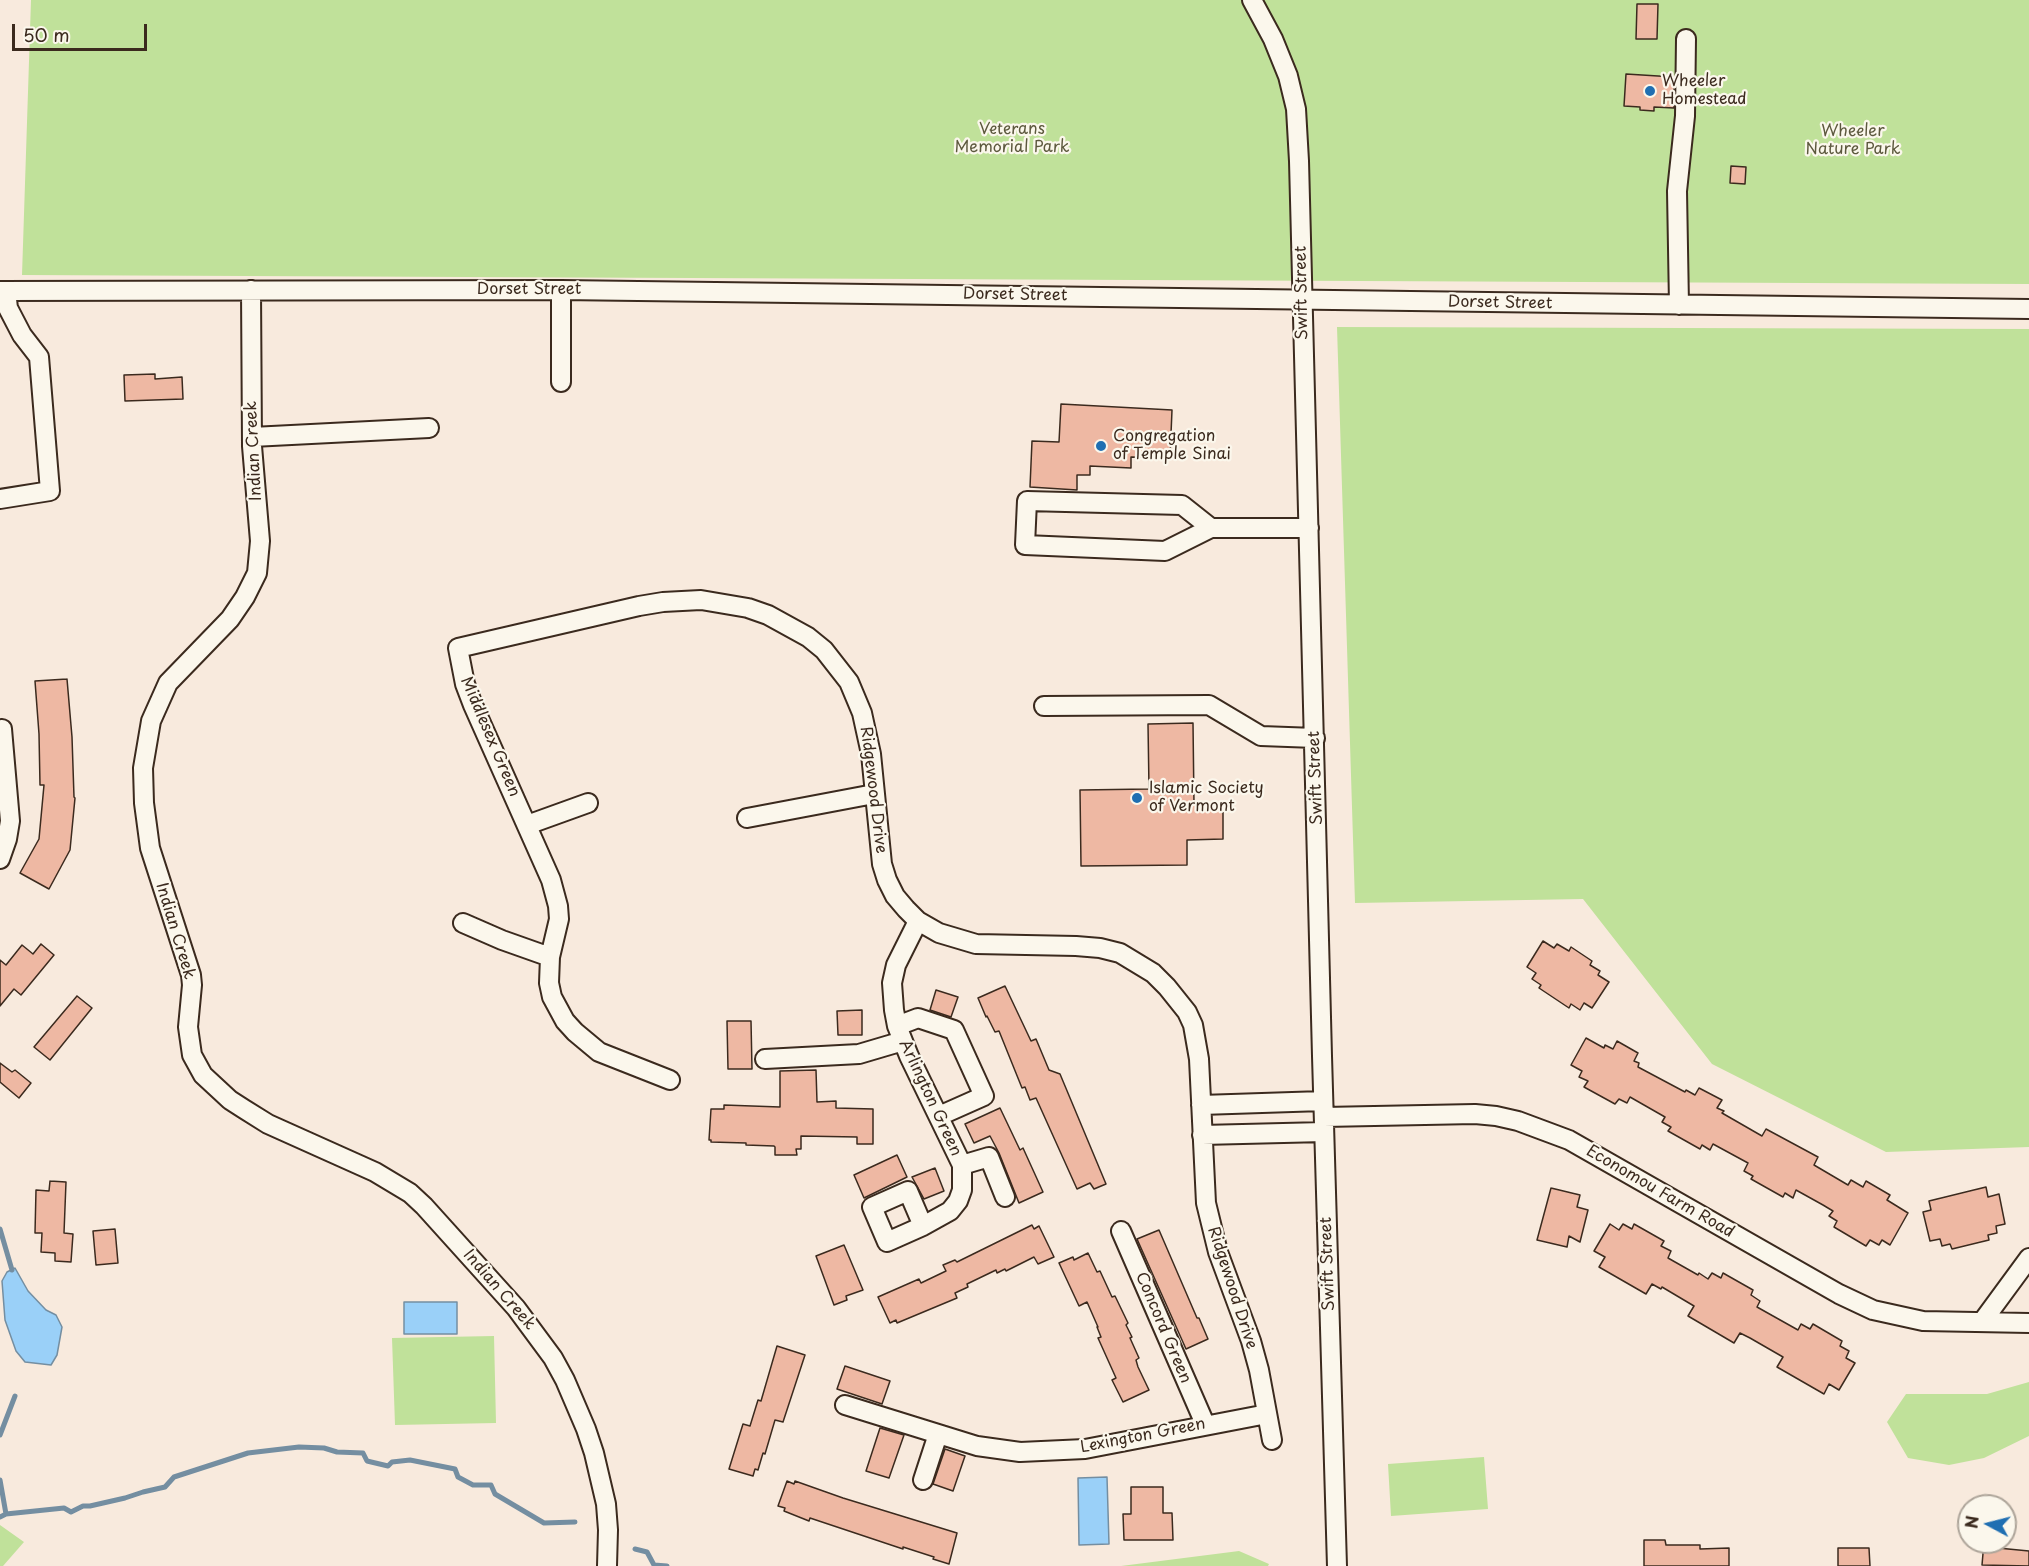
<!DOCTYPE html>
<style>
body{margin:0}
#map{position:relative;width:2029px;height:1566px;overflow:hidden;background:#f8eadd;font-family:"Playpen Sans",sans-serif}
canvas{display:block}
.north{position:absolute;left:1957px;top:1494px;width:60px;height:60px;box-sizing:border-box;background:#fbf7ec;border:2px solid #aea59a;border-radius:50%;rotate:277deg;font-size:16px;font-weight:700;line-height:24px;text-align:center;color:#3b2a1e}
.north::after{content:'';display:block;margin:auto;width:21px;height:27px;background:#1f6fb2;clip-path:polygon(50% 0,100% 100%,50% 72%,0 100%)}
.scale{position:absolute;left:12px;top:24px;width:135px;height:27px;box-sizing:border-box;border:3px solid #3b2a1e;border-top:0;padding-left:8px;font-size:18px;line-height:21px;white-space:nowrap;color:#3b2a1e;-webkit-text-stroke:4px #fbf7ec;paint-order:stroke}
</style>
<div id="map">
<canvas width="2029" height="1566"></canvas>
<div class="north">N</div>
<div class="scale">50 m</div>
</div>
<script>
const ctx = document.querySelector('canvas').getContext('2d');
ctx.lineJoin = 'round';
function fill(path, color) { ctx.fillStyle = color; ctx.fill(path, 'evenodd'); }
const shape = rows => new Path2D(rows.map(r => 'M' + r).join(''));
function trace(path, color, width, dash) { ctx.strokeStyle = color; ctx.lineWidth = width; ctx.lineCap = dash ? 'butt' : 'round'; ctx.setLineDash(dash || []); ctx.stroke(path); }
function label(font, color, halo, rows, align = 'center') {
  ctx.font = font + ' "Playpen Sans",sans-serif'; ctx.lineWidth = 4.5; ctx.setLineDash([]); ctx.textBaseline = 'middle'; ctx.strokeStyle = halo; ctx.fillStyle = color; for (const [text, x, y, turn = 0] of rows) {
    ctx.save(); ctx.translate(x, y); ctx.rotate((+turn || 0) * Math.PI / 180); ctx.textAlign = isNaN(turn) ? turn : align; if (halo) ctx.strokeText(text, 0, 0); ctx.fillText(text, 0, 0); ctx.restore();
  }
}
fill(shape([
 [31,0,2029,0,2029,284,22,275],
 [1337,327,2029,329,2029,1147,1886,1152,1712,1064,1583,899,1355,903],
 [494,1336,496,1423,395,1425,392,1338],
 [2029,1382,2029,1436,1984,1458,1949,1465,1908,1458,1887,1422,1906,1394,1987,1394],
 [1484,1457,1488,1509,1391,1516,1388,1464],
 [0,1525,24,1542,3,1566,0,1566],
 [1239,1551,1269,1564,1268,1566,1121,1566]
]), '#c0e19a');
const water = shape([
 [15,1268,28,1291,46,1310,56,1315,62,1327,57,1355,51,1365,25,1362,16,1351,5,1320,2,1281,7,1272,15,1268],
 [404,1302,457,1302,457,1334,404,1334,404,1302],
 [1107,1477,1109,1544,1079,1545,1078,1478,1107,1477]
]);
fill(water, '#9ad0f8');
trace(water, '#748ea1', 1.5);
trace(shape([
 [0,1229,12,1270],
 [0,1435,15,1396],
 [0,1480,6,1514],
 [0,1517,6,1514,64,1508,71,1512,83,1506,90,1506,125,1498,143,1492,165,1487,174,1477,248,1453,299,1447,324,1448,337,1452,363,1453,367,1461,388,1466,392,1462,410,1460,455,1469,458,1477,473,1485,491,1485,495,1494,544,1523,575,1522],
 [635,1549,647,1552,654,1565,667,1566]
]), '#748ea1', 5);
const building = shape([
 [1637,4,1658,4,1657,39,1636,39,1637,4],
 [1626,74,1674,77,1674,108,1654,107,1654,111,1640,110,1640,107,1624,106,1626,74],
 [1731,166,1746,167,1745,184,1730,183,1731,166],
 [155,374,155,379,182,377,183,399,125,401,124,375,155,374],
 [1061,404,1172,410,1170,458,1131,457,1131,468,1090,466,1090,475,1077,475,1077,490,1030,487,1032,441,1059,442,1061,404],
 [67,679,72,737,74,797,75,798,70,850,49,889,20,873,39,839,44,785,40,785,39,734,35,681,67,679],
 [1193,723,1194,805,1223,805,1223,839,1187,840,1187,865,1081,866,1080,790,1149,789,1148,724,1193,723],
 [1543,941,1554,948,1557,944,1569,951,1571,947,1592,961,1590,965,1600,971,1598,975,1609,982,1592,1008,1584,1003,1580,1010,1571,1004,1569,1008,1539,988,1541,985,1532,979,1536,973,1527,967,1543,941],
 [41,944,54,955,21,995,14,989,0,1006,0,960,6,965,22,945,33,954,41,944],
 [1005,986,1031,1041,1036,1039,1049,1070,1060,1074,1106,1184,1094,1189,1090,1183,1077,1189,1036,1098,1030,1100,1025,1087,1022,1088,999,1031,995,1032,987,1016,986,1017,978,998,1005,986],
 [936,990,958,997,951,1017,930,1010,936,990],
 [77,996,92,1008,50,1060,34,1047,77,996],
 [862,1010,862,1035,838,1035,837,1011,862,1010],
 [727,1021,751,1021,752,1069,728,1069,727,1021],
 [1586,1038,1604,1048,1605,1045,1613,1049,1617,1041,1638,1053,1634,1061,1639,1063,1638,1067,1685,1092,1686,1090,1695,1095,1699,1088,1722,1100,1717,1108,1724,1111,1722,1113,1762,1136,1766,1129,1818,1157,1814,1165,1848,1185,1851,1180,1863,1187,1866,1181,1890,1195,1887,1200,1908,1213,1890,1245,1882,1240,1879,1245,1870,1240,1866,1246,1834,1227,1837,1221,1829,1216,1833,1211,1823,1205,1796,1190,1793,1198,1785,1193,1783,1197,1751,1179,1753,1176,1744,1171,1748,1163,1713,1144,1710,1150,1702,1145,1700,1149,1668,1131,1671,1127,1662,1122,1665,1117,1630,1097,1627,1103,1619,1099,1615,1104,1584,1087,1588,1081,1579,1077,1582,1071,1571,1065,1586,1038],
 [0,1063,12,1072,15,1070,31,1083,19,1098,0,1082,0,1063],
 [816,1070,817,1102,836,1101,836,1108,873,1109,873,1144,857,1144,857,1137,801,1136,801,1149,796,1149,797,1155,775,1155,775,1147,774,1146,746,1145,746,1143,711,1142,711,1140,709,1140,711,1109,724,1109,724,1105,780,1107,780,1071,816,1070],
 [1000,1108,1020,1150,1023,1148,1043,1192,1019,1203,999,1153,990,1136,974,1143,965,1124,1000,1108],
 [897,1155,907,1177,864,1198,854,1175,897,1155],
 [935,1168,944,1191,924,1199,912,1177,935,1168],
 [50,1181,66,1182,64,1233,73,1234,71,1262,55,1261,55,1253,41,1252,42,1233,35,1233,36,1190,49,1191,50,1181],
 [1986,1187,1988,1197,1999,1194,2005,1224,1996,1226,1997,1233,1988,1235,1989,1240,1952,1249,1950,1244,1942,1246,1940,1239,1930,1241,1923,1212,1931,1210,1929,1201,1986,1187],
 [1551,1188,1580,1195,1577,1207,1588,1210,1580,1242,1569,1236,1567,1247,1537,1240,1551,1188],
 [1610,1224,1619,1230,1623,1224,1632,1229,1634,1224,1664,1241,1661,1246,1671,1251,1668,1258,1698,1275,1699,1273,1708,1279,1712,1273,1721,1278,1723,1273,1753,1290,1751,1295,1760,1301,1757,1307,1798,1330,1801,1324,1810,1329,1813,1324,1842,1341,1840,1346,1849,1351,1846,1358,1855,1363,1839,1390,1829,1384,1824,1394,1777,1367,1783,1357,1750,1338,1740,1333,1734,1343,1688,1316,1694,1306,1662,1287,1661,1289,1652,1284,1646,1294,1599,1267,1605,1257,1594,1251,1610,1224],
 [1032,1225,1034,1229,1039,1226,1054,1257,1038,1264,1034,1257,1006,1271,1005,1269,997,1273,996,1270,967,1284,968,1287,955,1293,957,1298,897,1323,896,1320,890,1323,878,1297,919,1279,921,1283,946,1271,943,1265,955,1260,957,1262,1032,1225],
 [115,1229,118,1263,96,1265,93,1231,115,1229],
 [1159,1230,1197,1318,1199,1318,1208,1339,1186,1349,1137,1239,1159,1230],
 [844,1245,863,1290,846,1296,847,1300,834,1305,816,1256,844,1245],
 [1088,1253,1097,1272,1100,1271,1112,1297,1115,1296,1128,1323,1126,1325,1132,1337,1130,1338,1139,1358,1136,1360,1138,1367,1149,1390,1123,1402,1112,1380,1116,1378,1098,1338,1101,1337,1097,1327,1098,1327,1087,1302,1079,1306,1059,1263,1073,1257,1074,1260,1088,1253],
 [777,1346,805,1355,783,1422,775,1420,765,1454,763,1453,758,1470,755,1469,753,1476,729,1469,743,1424,750,1426,758,1400,761,1401,777,1346],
 [845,1366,890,1381,882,1404,837,1389,845,1366],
 [880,1428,904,1435,889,1478,866,1471,880,1428],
 [945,1449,965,1456,953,1491,933,1484,945,1449],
 [787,1481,794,1484,795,1481,843,1498,957,1533,949,1564,933,1559,934,1557,903,1547,903,1549,810,1518,809,1521,784,1511,785,1508,778,1506,787,1481],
 [1131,1487,1163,1487,1163,1513,1172,1513,1173,1540,1124,1540,1123,1514,1131,1514,1131,1487],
 [1644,1540,1665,1540,1666,1545,1700,1545,1700,1549,1729,1548,1729,1566,1644,1566,1644,1540],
 [1984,1542,1999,1542,1998,1548,2029,1551,2029,1566,1982,1565,1984,1542],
 [1838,1548,1869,1548,1870,1566,1838,1566,1838,1548]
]);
fill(building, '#eeb8a3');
trace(building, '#3b2a1e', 1.5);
const minor = shape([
 [1252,0,1273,39,1288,76,1296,109,1299,161,1322,1056,1337,1566],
 [251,290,252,446,260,541,257,573,245,597,230,619,168,683,151,721,143,768,144,803,150,848,191,975,192,985,188,1027,192,1055,203,1075,230,1100,244,1109,268,1124,375,1172,410,1193,424,1206,516,1308,553,1358,565,1380,586,1429,594,1453,606,1504,608,1530,607,1566],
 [561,290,561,382],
 [0,291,561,290,2029,309],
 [1679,305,1677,191,1685,116,1686,39],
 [252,437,429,428],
 [0,499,50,491,39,357,22,335,8,308,6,291],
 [1211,528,1165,551,1025,545,1027,501,1182,505,1211,528,1309,528],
 [1044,706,1209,705,1261,736,1315,738],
 [747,818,874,794],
 [527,825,588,803],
 [0,859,7,839,10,821,2,729],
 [918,921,896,965,892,983,894,1010,897,1026,909,1056,962,1165,962,1190,958,1201,950,1211,923,1226,887,1242,872,1207,908,1191,923,1226],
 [463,923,502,940,550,957],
 [897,1026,918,1018,954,1030,984,1096,939,1116],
 [765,1059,859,1054,903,1041],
 [670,1080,599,1052,575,1032,565,1021,552,997,549,983,550,957,559,919,558,906,551,880,473,705,465,684,458,648,639,606,663,602,701,600,748,608,768,615,808,637,824,650,849,682,862,713,871,754,882,864,887,880,895,896,906,909,918,921,939,933,976,944,1076,946,1100,948,1120,953,1153,973,1167,987,1187,1012,1193,1025,1199,1059,1206,1203,1218,1252,1251,1341,1259,1370,1272,1440],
 [1201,1105,1323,1101],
 [1324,1117,1475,1114,1496,1116,1518,1121,1569,1140,1839,1294,1873,1310,1923,1321,2029,1323],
 [1202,1135,1324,1132],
 [962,1165,989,1157,1005,1197],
 [1121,1231,1205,1424],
 [1982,1322,2029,1258],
 [845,1405,977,1446,1020,1452,1085,1449,1267,1414],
 [923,1480,938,1434]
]);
trace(minor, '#3b2a1e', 22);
trace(minor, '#fbf7ec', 18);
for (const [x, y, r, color] of [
 [1650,91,6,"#1f6fb2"],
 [1101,446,6,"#1f6fb2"],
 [1137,798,6,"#1f6fb2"]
]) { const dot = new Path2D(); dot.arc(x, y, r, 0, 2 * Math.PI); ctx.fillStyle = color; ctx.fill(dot); trace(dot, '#fbf7ec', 2); }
label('16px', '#3b2a1e', '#fbf7ec', [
 ["Wheeler",1662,82],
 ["Homestead",1662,100],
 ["Congregation",1113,437],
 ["of Temple Sinai",1113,455],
 ["Islamic Society",1149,789],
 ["of Vermont",1149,807]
], 'left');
label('16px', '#5c583d', '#fbf7ec', [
 ["Veterans",1012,130],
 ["Memorial Park",1012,148],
 ["Wheeler",1853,132],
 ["Nature Park",1853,150]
]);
label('16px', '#3b2a1e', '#fbf7ec', [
 ["Dorset Street",529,290],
 ["Swift Street",1302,293,-91],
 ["Dorset Street",1015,295,1],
 ["Dorset Street",1500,303,1],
 ["Indian Creek",254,451,-93],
 ["Middlesex Green",490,737,67],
 ["Swift Street",1316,778,-92],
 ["Ridgewood Drive",873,790,83],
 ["Indian Creek",175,931,73],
 ["Arlington Green",930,1098,65],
 ["Economou Farm Road",1660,1192,30],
 ["Swift Street",1328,1264,-92],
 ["Ridgewood Drive",1232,1288,72],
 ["Indian Creek",499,1290,49],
 ["Concord Green",1163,1328,67],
 ["Lexington Green",1143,1436,-11]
]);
</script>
